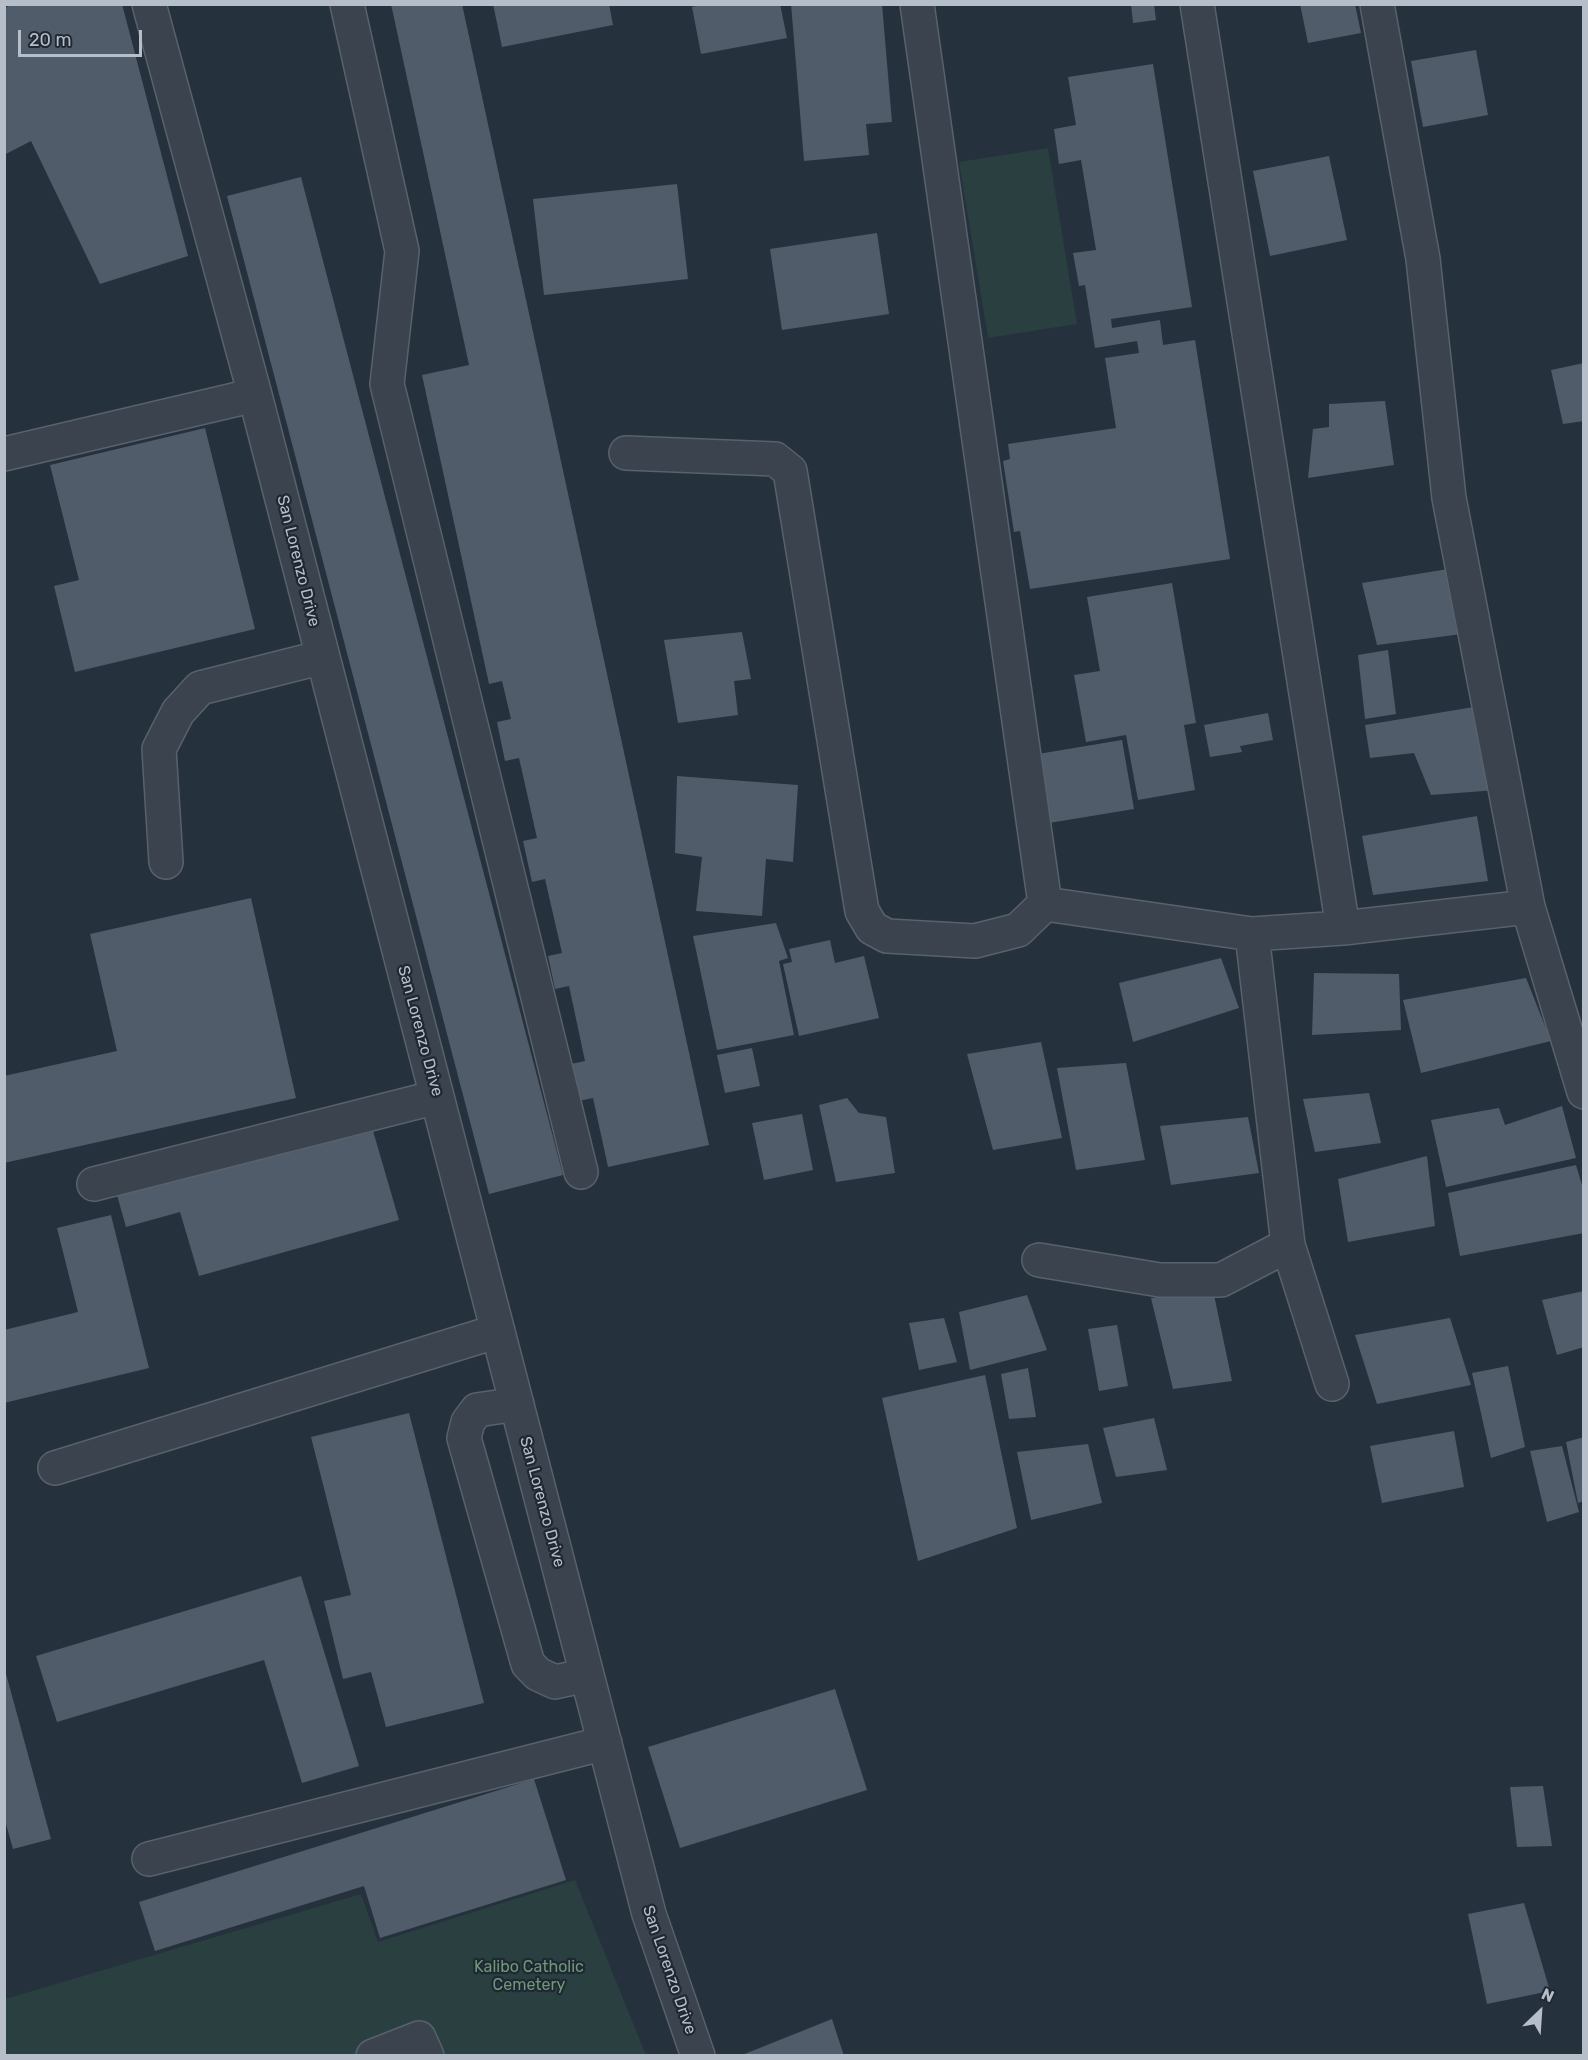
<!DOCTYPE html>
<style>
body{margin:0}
#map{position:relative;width:1588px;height:2060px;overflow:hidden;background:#26313e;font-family:Rubik,sans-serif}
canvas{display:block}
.frame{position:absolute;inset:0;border:6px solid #b6bec9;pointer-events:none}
.north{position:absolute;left:1510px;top:1982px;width:60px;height:60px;-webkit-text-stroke:4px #1f2833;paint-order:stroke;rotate:25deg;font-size:16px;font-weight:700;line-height:24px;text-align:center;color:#b6bec9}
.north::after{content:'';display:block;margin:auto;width:21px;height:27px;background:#b6bec9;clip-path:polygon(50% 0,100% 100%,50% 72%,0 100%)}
.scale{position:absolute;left:18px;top:30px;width:124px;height:27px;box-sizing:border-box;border:3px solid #b6bec9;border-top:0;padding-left:8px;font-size:18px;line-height:21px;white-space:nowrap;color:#b6bec9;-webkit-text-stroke:4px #1f2833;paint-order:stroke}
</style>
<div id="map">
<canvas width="1588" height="2060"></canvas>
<div class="frame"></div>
<div class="north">N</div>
<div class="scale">20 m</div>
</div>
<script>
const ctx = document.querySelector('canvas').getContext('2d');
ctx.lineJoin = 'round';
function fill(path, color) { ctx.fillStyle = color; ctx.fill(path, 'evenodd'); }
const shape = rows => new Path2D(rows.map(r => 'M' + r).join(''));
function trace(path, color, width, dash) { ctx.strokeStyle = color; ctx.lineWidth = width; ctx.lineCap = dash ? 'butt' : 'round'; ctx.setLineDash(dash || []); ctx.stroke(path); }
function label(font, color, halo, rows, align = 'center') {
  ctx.font = font + ' Rubik,sans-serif'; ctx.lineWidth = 4.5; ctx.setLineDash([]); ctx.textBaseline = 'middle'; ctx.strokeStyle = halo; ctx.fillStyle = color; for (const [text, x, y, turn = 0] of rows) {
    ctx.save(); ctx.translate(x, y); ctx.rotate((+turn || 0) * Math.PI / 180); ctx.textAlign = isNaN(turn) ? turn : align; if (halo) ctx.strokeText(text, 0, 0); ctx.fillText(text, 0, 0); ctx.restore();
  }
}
fill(shape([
 [1048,148,1077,324,988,338,959,162],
 [575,1880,646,2055,5,2056,5,1999,361,1894,378,1942]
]), '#293f40');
fill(shape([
 [11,4,122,4,188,256,100,284,31,141,4,155,4,9],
 [391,4,462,4,709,1145,608,1167,593,1098,579,1101,571,1064,585,1061,569,986,555,989,548,956,562,953,545,879,532,882,523,841,537,838,519,758,505,761,497,722,511,719,502,681,489,684,422,375,469,365],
 [493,4,609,4,613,25,502,47],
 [704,4,780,4,787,38,701,54,692,7],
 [791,4,882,4,892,122,866,124,869,155,804,161],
 [1131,4,1154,4,1156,20,1133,23],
 [1300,4,1355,4,1361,33,1308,43],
 [1476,50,1488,115,1423,127,1411,61],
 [1153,64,1192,307,1111,319,1112,328,1160,320,1163,345,1195,340,1230,559,1030,589,1020,531,1014,532,1003,461,1010,459,1008,444,1116,428,1105,358,1139,353,1137,341,1095,348,1085,285,1079,286,1073,253,1096,250,1081,160,1059,164,1054,129,1076,125,1068,77],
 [1329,156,1347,240,1270,256,1253,171],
 [301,177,563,1175,489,1194,227,196],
 [677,184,688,279,544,295,533,199],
 [877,233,889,314,782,330,770,249],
 [1584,363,1584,421,1563,424,1551,370],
 [1385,401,1394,465,1308,478,1313,429,1329,427,1329,404],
 [205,428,255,629,75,672,54,586,79,580,50,465],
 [1448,569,1462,634,1377,645,1362,583],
 [1172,583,1196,723,1184,725,1195,790,1138,800,1126,735,1086,742,1074,675,1100,671,1087,597],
 [742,632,751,679,734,681,738,715,678,723,664,640],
 [1388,650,1396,714,1365,719,1358,655],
 [1486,705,1497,790,1431,795,1414,753,1370,758,1365,725],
 [1268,713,1273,740,1240,746,1242,752,1210,757,1204,725],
 [1122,740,1134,809,1049,823,1038,754],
 [677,776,798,785,793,862,766,859,762,916,696,911,702,857,675,853],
 [1477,816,1488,881,1373,895,1362,836],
 [251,898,296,1098,4,1163,4,1076,117,1051,90,934],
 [776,923,788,958,779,961,794,1035,717,1050,693,936],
 [830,940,835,963,864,956,879,1018,799,1036,783,964,792,962,789,949],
 [1221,958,1239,1008,1133,1042,1119,983],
 [1314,973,1399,974,1401,1030,1312,1035],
 [1526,978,1551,1041,1421,1073,1403,1000],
 [1041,1042,1062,1138,993,1150,967,1054],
 [752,1048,760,1086,725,1093,717,1055],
 [1126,1063,1145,1160,1076,1170,1057,1068],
 [1369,1093,1381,1143,1315,1152,1303,1099],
 [847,1098,859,1113,886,1117,895,1173,836,1182,819,1105],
 [1562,1106,1576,1158,1446,1187,1431,1120,1499,1108,1505,1125],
 [802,1114,813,1170,764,1180,752,1123],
 [1248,1117,1259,1173,1171,1185,1160,1126],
 [371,1124,399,1220,199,1276,180,1212,126,1227,117,1195],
 [1427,1156,1435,1226,1348,1242,1338,1179],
 [1576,1165,1584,1192,1584,1233,1460,1256,1448,1193],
 [111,1215,149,1368,4,1403,4,1330,78,1312,57,1228],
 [1213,1290,1232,1381,1173,1389,1151,1298],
 [1584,1291,1584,1347,1557,1355,1542,1300],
 [1027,1295,1047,1350,970,1370,959,1312],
 [944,1318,957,1362,919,1370,909,1323],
 [1450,1318,1471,1385,1377,1404,1355,1335],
 [1117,1325,1128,1386,1099,1391,1088,1329],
 [1508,1366,1525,1447,1491,1458,1472,1373],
 [1028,1368,1036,1417,1009,1419,1001,1374],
 [985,1375,1017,1528,918,1561,882,1398],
 [409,1413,484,1703,386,1727,371,1672,343,1679,324,1601,351,1595,311,1437],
 [1154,1418,1167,1470,1116,1477,1103,1428],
 [1454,1431,1464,1487,1382,1503,1370,1446],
 [1584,1437,1584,1501,1578,1503,1566,1442],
 [1088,1444,1102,1503,1031,1520,1017,1452],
 [1562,1446,1579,1512,1547,1522,1530,1451],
 [301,1576,359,1766,302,1783,264,1660,57,1722,36,1656],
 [5,1670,51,1839,13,1849,4,1817],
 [835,1689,867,1790,680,1848,648,1747],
 [534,1779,566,1880,380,1938,364,1886,155,1951,139,1902],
 [1543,1786,1552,1846,1517,1847,1510,1787],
 [1524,1903,1550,1991,1487,2004,1468,1914],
 [832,2019,844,2056,742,2056,742,2055]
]), '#505c69');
const minor = shape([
 [149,4,255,395,649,1914,698,2056],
 [347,4,402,251,387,384,581,1172],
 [917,4,1045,904],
 [1197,4,1343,928],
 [1377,4,1423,259,1449,498,1528,907,1584,1092],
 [626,453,775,459,790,471,862,911,872,928,887,936,975,941,1018,930,1045,904,1252,934,1343,928,1528,907],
 [4,454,255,395],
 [166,862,159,749,178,712,200,688,323,657],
 [94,1184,437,1097],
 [1288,1245,1332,1384],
 [1039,1260,1160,1280,1221,1280,1288,1245,1252,934],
 [517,1404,477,1410,468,1422,464,1438,528,1664,538,1674,555,1682,587,1675],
 [55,1468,498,1331],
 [149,1859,605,1743],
 [373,2056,419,2038,427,2056]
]);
trace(minor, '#58616c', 36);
trace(minor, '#3a434e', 33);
label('16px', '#b6bec9', '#1f2833', [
 ["San Lorenzo Drive",298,561,76],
 ["San Lorenzo Drive",420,1031,75],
 ["San Lorenzo Drive",542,1502,75],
 ["San Lorenzo Drive",669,1970,71]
]);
label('16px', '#6f9876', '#1f2833', [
 ["Kalibo Catholic",529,1967],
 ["Cemetery",529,1985]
]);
</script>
